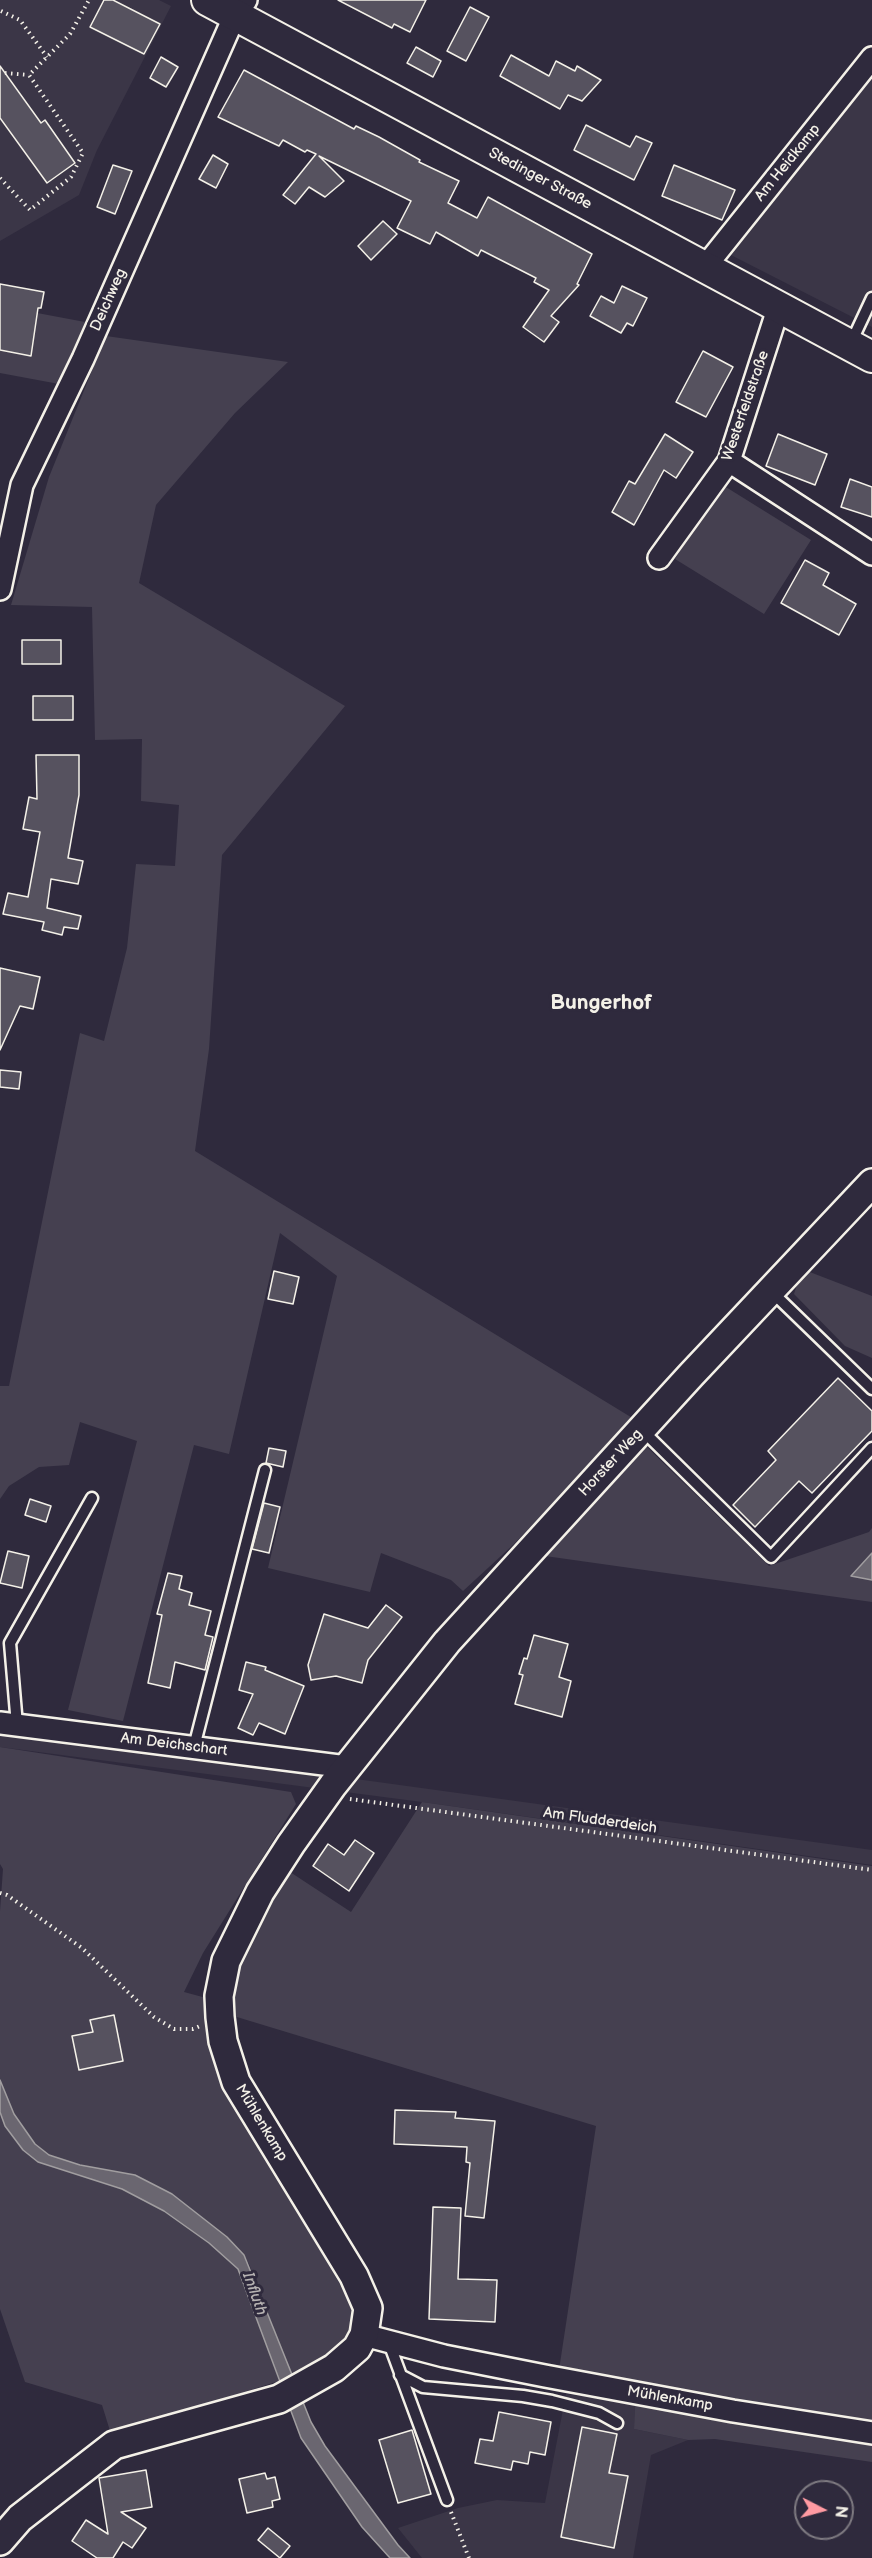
<!DOCTYPE html>
<meta charset="utf-8">
<style>
body{margin:0}
#map{position:relative;width:872px;height:2558px;overflow:hidden;background:#2f2a3d;font-family:"Balsamiq Sans",sans-serif}
canvas{display:block}
.north{position:absolute;left:794px;top:2480px;width:60px;height:60px;box-sizing:border-box;background:#2f2a3d;border:2px solid #7e7a81;border-radius:50%;rotate:96deg;font-size:16px;font-weight:700;line-height:24px;text-align:center;color:#f4f1e8}
.north::after{content:'';display:block;margin:auto;width:21px;height:27px;background:#ff9aa2;clip-path:polygon(50% 0,100% 100%,50% 72%,0 100%)}
</style>
<div id="map">
<canvas width="872" height="2558"></canvas>
<div class="north">N</div>
</div>
<script>
const ctx = document.querySelector('canvas').getContext('2d');
ctx.lineJoin = 'round';
function fill(path, color) { ctx.fillStyle = color; ctx.fill(path, 'evenodd'); }
const shape = rows => new Path2D(rows.map(r => 'M' + r).join(''));
function trace(path, color, width, dash) { ctx.strokeStyle = color; ctx.lineWidth = width; ctx.lineCap = dash ? 'butt' : 'round'; ctx.setLineDash(dash || []); ctx.stroke(path); }
function label(font, color, halo, rows, align = 'center') {
  ctx.font = font + ' "Balsamiq Sans",sans-serif'; ctx.lineWidth = 6; ctx.setLineDash([]); ctx.textBaseline = 'middle'; ctx.strokeStyle = halo; ctx.fillStyle = color; for (const [text, x, y, turn = 0] of rows) {
    ctx.save(); ctx.translate(x, y); ctx.rotate((+turn || 0) * Math.PI / 180); ctx.textAlign = isNaN(turn) ? turn : align; if (halo) ctx.strokeText(text, 0, 0); ctx.fillText(text, 0, 0); ctx.restore();
  }
}
fill(shape([
 [0,0,159,0,171,6,97,150,79,195,0,241],
 [872,68,872,327,727,253],
 [0,1730,872,1850,872,1865,422,1802,0,1747],
 [566,2394,614,2401,635,2400,634,2429,688,2440,651,2455,633,2558,422,2558,398,2528,458,2508,497,2500,545,2503]
]), '#3b3647');
fill(shape([
 [0,306,85,322,59,384,0,373],
 [106,336,288,362,235,413,156,505,139,583,345,706,222,855,209,1049,195,1151,634,1419,514,1544,463,1591,451,1580,381,1553,370,1592,268,1568,337,1276,280,1233,229,1454,194,1445,123,1721,68,1710,137,1441,80,1422,69,1465,39,1467,9,1486,0,1499,0,1386,9,1386,80,1033,104,1041,127,948,136,864,175,866,179,805,141,801,142,739,95,740,92,607,11,605,49,477],
 [721,484,811,540,764,614,675,559],
 [802,1269,872,1296,872,1358,845,1346,794,1294],
 [647,1447,769,1566,869,1532,872,1528,872,1602,538,1555],
 [0,1747,291,1792,296,1804,203,1953,184,1992,210,1999,237,2109,355,2310,357,2328,347,2348,292,2377,249,2264,244,2255,227,2237,135,2175,80,2165,49,2155,35,2144,14,2114,0,2080,0,1911,3,1869,0,1864],
 [422,1802,872,1866,872,2424,559,2370,596,2126,227,2014,242,1941,287,1870,351,1912],
 [0,2112,5,2126,38,2162,122,2189,164,2211,209,2243,238,2269,254,2308,279,2381,111,2434,102,2405,25,2382,0,2309],
 [635,2400,872,2436,872,2462,715,2439,688,2440,634,2429]
]), '#454050');
const water = shape([
 [872,1553,872,1580,851,1576,872,1553],
 [0,2080,14,2114,35,2144,49,2155,80,2165,135,2175,172,2194,227,2237,244,2255,311,2422,325,2446,398,2545,410,2558,390,2558,362,2527,301,2438,238,2269,209,2243,164,2211,122,2189,38,2162,23,2150,5,2126,0,2112,0,2080]
]);
fill(water, '#6a6670');
trace(water, '#a19ea0', 1.5);
const building = shape([
 [104,0,113,0,160,24,144,54,90,27,104,0],
 [338,0,426,0,410,32,394,24,392,28,338,0],
 [470,7,489,17,466,61,447,51,470,7],
 [416,47,441,61,433,77,407,63,416,47],
 [511,55,549,76,556,61,575,71,577,66,601,80,582,101,568,95,560,109,500,76,511,55],
 [161,57,178,67,166,87,150,78,161,57],
 [0,66,41,123,45,120,75,163,47,183,0,118,0,66],
 [244,70,354,129,356,126,379,137,420,160,419,162,459,181,448,203,477,218,488,197,592,254,577,284,579,285,551,316,559,322,544,342,523,327,549,290,534,282,536,278,481,250,478,256,436,232,430,244,397,228,411,201,319,156,344,181,325,197,309,187,295,204,283,195,316,154,307,150,305,152,283,140,279,146,218,117,244,70],
 [586,125,630,147,636,136,652,143,634,180,574,150,586,125],
 [213,155,228,164,216,188,199,179,213,155],
 [113,165,132,171,115,214,97,207,113,165],
 [674,165,735,190,722,220,662,196,674,165],
 [383,221,397,234,371,260,358,246,383,221],
 [0,284,44,292,41,308,38,308,31,356,0,350,0,284],
 [622,286,647,298,633,326,627,323,621,333,590,316,601,296,614,303,622,286],
 [703,351,733,367,706,417,676,402,703,351],
 [665,434,693,452,676,478,664,470,634,525,612,512,629,481,635,484,665,434],
 [778,434,827,454,815,485,766,466,778,434],
 [850,479,872,487,872,517,841,507,850,479],
 [805,560,829,573,823,585,856,604,839,635,781,603,805,560],
 [22,640,61,640,61,664,22,664,22,640],
 [33,696,73,696,73,720,33,720,33,696],
 [36,755,79,755,79,795,68,858,83,861,78,884,51,879,47,908,81,916,78,929,64,927,62,935,42,930,44,922,3,914,8,893,28,897,40,832,23,829,29,797,37,799,36,755],
 [0,968,40,977,33,1009,20,1006,0,1050,0,968],
 [0,1070,21,1072,19,1089,0,1087,0,1070],
 [274,1271,299,1277,293,1304,268,1299,274,1271],
 [838,1378,872,1411,872,1431,812,1493,799,1481,755,1527,733,1505,776,1460,768,1451,838,1378],
 [269,1448,286,1451,283,1467,266,1463,269,1448],
 [30,1499,51,1506,46,1522,25,1515,30,1499],
 [264,1503,280,1507,269,1553,252,1549,264,1503],
 [8,1551,29,1556,22,1588,0,1583,8,1551],
 [168,1573,182,1576,179,1589,192,1593,189,1605,211,1611,205,1635,213,1637,205,1670,175,1662,170,1688,148,1683,162,1615,157,1614,168,1573],
 [386,1605,402,1617,368,1660,362,1683,336,1676,311,1680,308,1665,324,1614,368,1628,386,1605],
 [534,1635,568,1644,559,1677,571,1681,562,1717,515,1704,523,1675,519,1674,524,1658,527,1659,534,1635],
 [246,1662,266,1667,265,1670,304,1686,285,1734,259,1723,253,1735,238,1728,253,1694,239,1690,246,1662],
 [355,1840,374,1853,349,1891,313,1866,328,1844,344,1855,355,1840],
 [114,2015,123,2061,79,2070,72,2036,93,2032,90,2020,114,2015],
 [395,2110,456,2112,455,2118,495,2121,484,2218,465,2216,470,2163,466,2162,467,2147,394,2144,395,2110],
 [433,2207,461,2208,458,2279,497,2280,495,2322,429,2319,433,2207],
 [499,2412,551,2422,545,2455,530,2452,528,2464,513,2461,511,2470,475,2463,480,2439,493,2441,499,2412],
 [582,2427,617,2434,609,2473,628,2476,614,2548,561,2537,582,2427],
 [412,2430,431,2494,398,2503,379,2440,412,2430],
 [146,2470,152,2507,121,2512,146,2528,132,2548,123,2542,113,2558,97,2558,72,2541,86,2520,108,2534,99,2478,146,2470],
 [265,2473,267,2479,275,2477,280,2499,272,2501,273,2507,247,2513,239,2479,265,2473],
 [268,2528,290,2546,280,2558,258,2540,268,2528]
]);
fill(building, '#56525f');
trace(building, '#f4f1e8', 1.5);
const service = shape([
 [850,345,872,298],
 [771,1291,872,1389],
 [642,1430,771,1557,872,1448],
 [17,1725,10,1643,92,1498],
 [194,1747,265,1470],
 [389,2343,447,2500],
 [400,2375,423,2387,523,2396,552,2401,599,2413,617,2423]
]);
const minor = shape([
 [705,267,872,58],
 [729,461,872,554],
 [659,558,729,461,779,306],
 [0,589,22,485,83,359,235,15,246,0],
 [0,1723,347,1767],
 [364,2335,444,2356,545,2376,733,2411,872,2433]
]);
const tertiary = shape([
 [0,2541,20,2518,114,2445,279,2399,334,2368,357,2348,364,2335,368,2308,354,2276,236,2082,223,2041,220,2017,219,1996,226,1961,260,1892,291,1844,333,1785,447,1642,691,1375,872,1183]
]);
const secondary = shape([
 [207,0,872,357]
]);
trace(service, '#f4f1e8', 15);
trace(minor, '#f4f1e8', 26);
trace(tertiary, '#f4f1e8', 32);
trace(secondary, '#f4f1e8', 34);
trace(shape([
 [1,11,20,20,47,57],
 [5,73,29,75],
 [0,178,30,210,71,177,83,153,29,75,70,34,89,0],
 [350,1799,872,1870],
 [0,1893,7,1895,82,1948,154,2017,174,2029,193,2029,200,2026],
 [451,2512,469,2558]
]), '#f4f1e8', 4, [1.5, 4.5]);
trace(service, '#2f2a3d', 10);
trace(minor, '#2f2a3d', 21);
trace(tertiary, '#2f2a3d', 27);
trace(secondary, '#2f2a3d', 30);
label('15px', '#f4f1e8', '#2f2a3d', [
 ["Am Heidkamp",788,163,-51],
 ["Stedinger Straße",540,179,28],
 ["Deichweg",109,300,-66],
 ["Westerfeldstraße",746,406,-71],
 ["Horster Weg",611,1463,-47],
 ["Am Deichschart",174,1745,7],
 ["Am Fludderdeich",600,1821,8],
 ["Mühlenkamp",261,2123,59],
 ["Mühlenkamp",670,2399,10]
]);
label('italic 16px', '#b6b2b2', '#2f2a3d', [
 ["Influth",254,2294,70]
]);
label('bold 21px', '#f4f1e8', '#2f2a3d', [
 ["Bungerhof",601,1004]
]);
</script>
